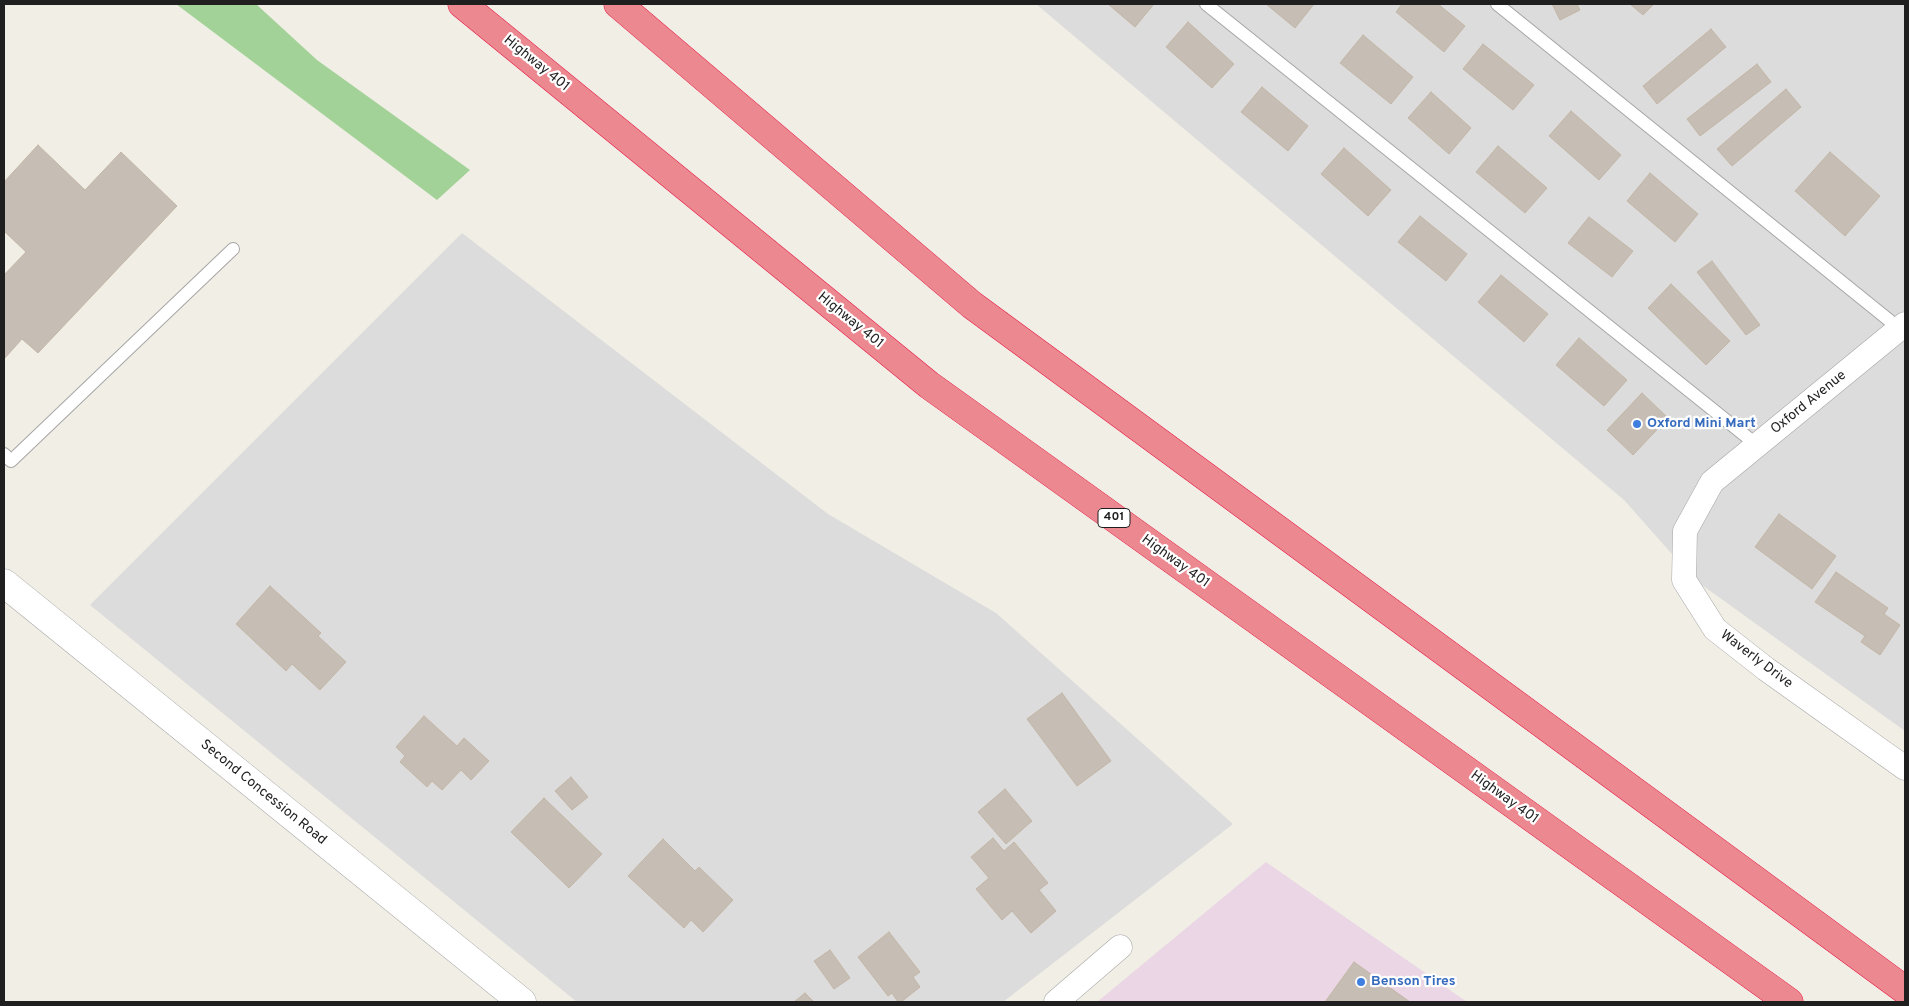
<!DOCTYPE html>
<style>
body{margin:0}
#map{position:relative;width:1909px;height:1006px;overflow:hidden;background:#f1eee5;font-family:Overpass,sans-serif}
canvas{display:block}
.frame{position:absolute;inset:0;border:5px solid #1f1f1f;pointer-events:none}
</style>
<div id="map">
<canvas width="1909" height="1006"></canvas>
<div class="frame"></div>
</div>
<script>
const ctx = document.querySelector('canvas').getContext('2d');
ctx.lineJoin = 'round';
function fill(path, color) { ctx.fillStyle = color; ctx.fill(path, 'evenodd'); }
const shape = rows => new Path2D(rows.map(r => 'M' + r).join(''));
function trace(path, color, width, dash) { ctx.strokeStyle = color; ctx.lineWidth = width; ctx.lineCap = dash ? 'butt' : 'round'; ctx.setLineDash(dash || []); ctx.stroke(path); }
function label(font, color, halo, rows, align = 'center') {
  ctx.font = font + ' Overpass,sans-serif'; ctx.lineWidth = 4.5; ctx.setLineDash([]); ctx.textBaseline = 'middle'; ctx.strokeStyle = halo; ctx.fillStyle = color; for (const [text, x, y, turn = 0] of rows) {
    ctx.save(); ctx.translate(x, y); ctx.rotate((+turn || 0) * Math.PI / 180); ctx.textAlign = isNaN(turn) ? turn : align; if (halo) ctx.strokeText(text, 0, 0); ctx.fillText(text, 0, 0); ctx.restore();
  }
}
fill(shape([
 [1036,4,1905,4,1905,731,1695,580,1624,500],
 [462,233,828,514,996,613,1233,824,1003,1002,577,1002,90,605]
]), '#dddcdc');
fill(shape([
 [1266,862,1467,1002,1097,1002]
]), '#ead6e4');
fill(shape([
 [176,4,256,4,317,60,470,170,437,200]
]), '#a2d297');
const building = shape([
 [1108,4,1154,4,1135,27,1108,4],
 [1266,4,1314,4,1295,28,1266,4],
 [1402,4,1438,4,1465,26,1444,52,1396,12,1402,4],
 [1552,4,1577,4,1580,10,1560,20,1552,4],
 [1630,4,1654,4,1643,15,1630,4],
 [1188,22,1234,64,1212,88,1166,47,1188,22],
 [1711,29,1726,47,1657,104,1643,86,1711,29],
 [1363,35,1413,77,1391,104,1340,63,1363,35],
 [1483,44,1534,85,1513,110,1463,69,1483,44],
 [1757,64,1771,82,1700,136,1687,119,1757,64],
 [1262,87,1308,126,1288,151,1241,112,1262,87],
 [1786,89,1801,107,1732,166,1717,149,1786,89],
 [1431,92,1471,128,1449,154,1408,118,1431,92],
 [1571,111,1621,155,1599,180,1549,136,1571,111],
 [38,145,85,190,121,152,177,206,38,353,22,339,4,359,4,275,26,252,4,231,4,182,38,145],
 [1498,146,1547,188,1525,213,1476,172,1498,146],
 [1344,148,1391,190,1368,216,1321,174,1344,148],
 [1830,152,1880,196,1845,236,1795,191,1830,152],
 [1650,173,1698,214,1675,242,1627,201,1650,173],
 [1420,216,1467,254,1446,281,1398,242,1420,216],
 [1589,217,1633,251,1612,277,1568,243,1589,217],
 [1712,261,1760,325,1746,335,1697,272,1712,261],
 [1501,275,1548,314,1524,342,1478,302,1501,275],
 [1671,284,1730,341,1706,365,1648,308,1671,284],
 [1579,338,1627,380,1604,406,1556,365,1579,338],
 [1642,393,1668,418,1633,455,1607,430,1642,393],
 [1779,514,1836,556,1812,589,1755,547,1779,514],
 [1836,572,1888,608,1884,614,1900,625,1880,655,1861,642,1865,636,1815,602,1836,572],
 [270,586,321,633,318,636,346,662,320,690,292,664,286,671,236,624,270,586],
 [1062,693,1111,761,1077,786,1027,719,1062,693],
 [424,716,457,746,464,738,489,761,471,780,461,770,442,790,432,781,427,787,400,762,405,756,396,747,424,716],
 [571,777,588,797,572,810,555,791,571,777],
 [1005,789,1032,821,1006,844,978,812,1005,789],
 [544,798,602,854,569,888,511,832,544,798],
 [993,838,1004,851,1014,842,1048,883,1039,890,1056,911,1031,933,1012,911,1002,920,976,889,989,878,971,857,993,838],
 [663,839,695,871,699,867,733,900,703,932,691,920,684,928,628,876,663,839],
 [889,932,920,972,913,977,920,987,901,1002,898,1002,892,993,888,996,858,957,889,932],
 [830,950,850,978,834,989,814,961,830,950],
 [1354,962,1410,1002,1325,1002,1354,962],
 [805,993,814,1002,794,1002,805,993]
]);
fill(building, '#c6bdb4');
trace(building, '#c3b6a6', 1);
const service = shape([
 [1206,4,1757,445],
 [1497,4,1900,329],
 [4,454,11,461,233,249]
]);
const minor = shape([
 [1905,324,1712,482,1685,531,1684,580,1715,629,1766,669,1905,768],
 [1056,1002,1120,947]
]);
const tertiary = shape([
 [4,583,522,1002]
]);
const motorway = shape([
 [462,4,929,385,1789,1002],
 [618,4,972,305,1905,990]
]);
trace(service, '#a6a6a6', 14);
trace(minor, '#a6a6a6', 25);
trace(tertiary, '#a6a6a6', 29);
trace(motorway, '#e61a48', 29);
trace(service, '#fff', 12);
trace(minor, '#fff', 24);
trace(tertiary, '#fff', 28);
trace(motorway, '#ec888f', 28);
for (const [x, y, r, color] of [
 [1637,424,5,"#3f7fe0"],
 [1361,982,5,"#3f7fe0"]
]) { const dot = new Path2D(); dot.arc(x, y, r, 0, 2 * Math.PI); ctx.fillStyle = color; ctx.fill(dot); trace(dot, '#fff', 2); }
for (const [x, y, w] of [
 [1114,518,32]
]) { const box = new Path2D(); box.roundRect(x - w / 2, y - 9.5, w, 19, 4); ctx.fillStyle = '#fff'; ctx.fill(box); trace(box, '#1f1f1f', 1); }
label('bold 12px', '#1f1f1f', null, [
 ["401",1114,518]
]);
label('14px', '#1f1f1f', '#fff', [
 ["Highway 401",536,64,39],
 ["Highway 401",850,321,39],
 ["Oxford Avenue",1809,403,-39],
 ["Highway 401",1175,562,36],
 ["Waverly Drive",1756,660,37],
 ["Second Concession Road",263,793,39],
 ["Highway 401",1504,798,36]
]);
label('bold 14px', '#366cbe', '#fff', [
 ["Oxford Mini Mart",1647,424],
 ["Benson Tires",1371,982]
], 'left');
</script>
